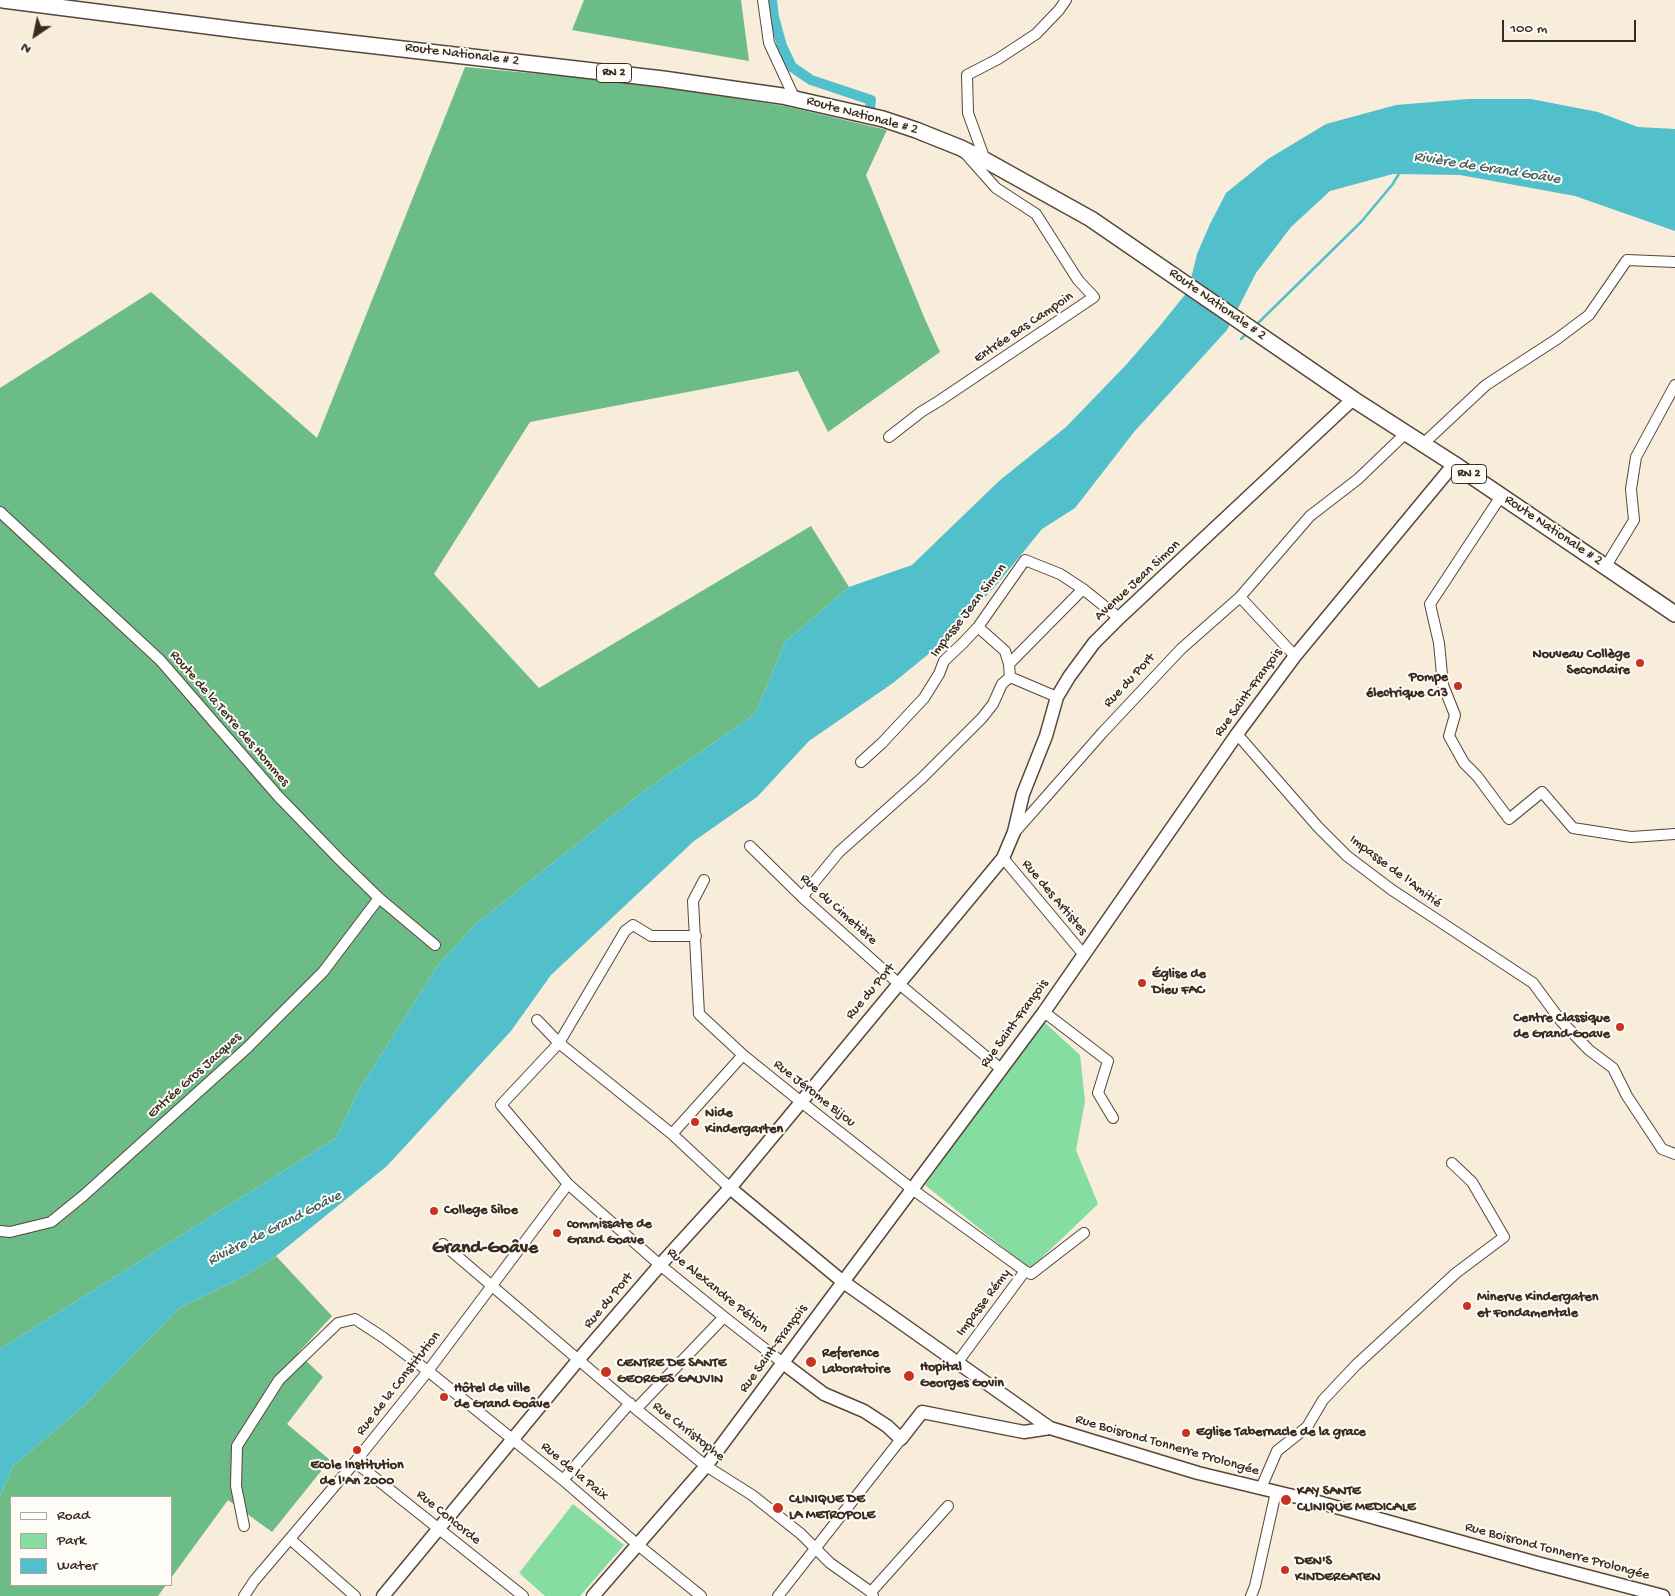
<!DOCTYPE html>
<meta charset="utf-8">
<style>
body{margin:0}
#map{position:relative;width:1675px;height:1596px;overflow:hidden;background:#f8ecda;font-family:"Gochi Hand",sans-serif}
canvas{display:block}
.legend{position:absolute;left:10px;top:1496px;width:162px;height:90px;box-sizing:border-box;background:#fdfcf7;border:1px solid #afa8a0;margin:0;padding:6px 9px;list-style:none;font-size:15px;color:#3b2a1e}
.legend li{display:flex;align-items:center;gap:10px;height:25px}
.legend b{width:25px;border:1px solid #afa8a0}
.north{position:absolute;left:10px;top:10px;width:50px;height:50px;-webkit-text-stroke:4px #fdfcf7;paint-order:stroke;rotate:214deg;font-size:14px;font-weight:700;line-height:20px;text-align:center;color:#3b2a1e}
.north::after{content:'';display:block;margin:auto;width:18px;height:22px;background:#3b2a1e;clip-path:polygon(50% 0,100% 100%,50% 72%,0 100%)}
.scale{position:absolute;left:1502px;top:20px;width:134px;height:22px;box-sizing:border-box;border:2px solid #3b2a1e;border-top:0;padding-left:6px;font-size:15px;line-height:18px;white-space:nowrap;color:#3b2a1e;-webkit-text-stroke:4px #fdfcf7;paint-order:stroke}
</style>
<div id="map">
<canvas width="1675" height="1596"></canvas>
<ul class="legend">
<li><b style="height:6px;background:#fff"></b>Road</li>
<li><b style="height:14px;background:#85dda2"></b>Park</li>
<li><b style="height:14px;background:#52c0cb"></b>Water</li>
</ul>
<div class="north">N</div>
<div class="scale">100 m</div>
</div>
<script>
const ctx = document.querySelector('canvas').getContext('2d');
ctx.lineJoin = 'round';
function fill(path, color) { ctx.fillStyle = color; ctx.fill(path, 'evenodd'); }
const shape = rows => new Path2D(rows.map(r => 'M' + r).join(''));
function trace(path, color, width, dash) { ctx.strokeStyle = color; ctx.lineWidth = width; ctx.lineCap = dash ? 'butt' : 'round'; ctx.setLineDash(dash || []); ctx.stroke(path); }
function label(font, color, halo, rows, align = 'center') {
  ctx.font = font + ' "Gochi Hand",sans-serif'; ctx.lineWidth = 4; ctx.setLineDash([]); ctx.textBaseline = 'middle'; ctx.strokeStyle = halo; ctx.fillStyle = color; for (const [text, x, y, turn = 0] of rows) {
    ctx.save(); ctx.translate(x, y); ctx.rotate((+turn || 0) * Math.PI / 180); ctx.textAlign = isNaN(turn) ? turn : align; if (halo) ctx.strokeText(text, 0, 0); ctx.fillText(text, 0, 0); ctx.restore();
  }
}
fill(shape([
 [1043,1021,1080,1055,1085,1101,1076,1150,1098,1204,1030,1269,925,1185],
 [573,1504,624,1545,580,1596,545,1596,519,1573]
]), '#85dda2');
fill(shape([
 [584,0,741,0,749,61,572,30],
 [465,67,636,83,785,106,887,130,866,175,924,317,940,352,828,432,798,371,530,422,434,574,539,688,811,526,849,587,785,642,755,714,640,794,477,923,438,965,359,1090,336,1138,0,1349,0,388,151,292,317,438],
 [276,1256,332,1316,298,1353,323,1377,287,1424,330,1460,272,1532,228,1500,171,1578,171,1497,11,1497,11,1585,166,1585,158,1596,0,1596,0,1496,13,1466,84,1406,179,1308,241,1278]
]), '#6cbc88');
fill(shape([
 [1468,99,1531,99,1598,112,1638,127,1675,129,1675,231,1575,196,1460,175,1393,174,1330,191,1291,227,1256,273,1227,330,1134,432,1075,508,1042,529,998,583,947,639,893,683,809,741,757,797,694,841,551,975,511,1031,387,1166,276,1256,241,1278,179,1308,84,1406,13,1466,0,1496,0,1349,336,1138,359,1090,438,965,477,923,640,794,755,714,785,642,849,587,912,565,999,481,1066,427,1125,366,1159,327,1188,291,1197,254,1210,224,1226,193,1268,159,1326,124,1396,105]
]), '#52c0cb');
trace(shape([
 [1255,326,1361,222,1392,185,1400,172],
 [1241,339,1247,333]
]), '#52c0cb', 2.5);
trace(shape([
 [772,0,774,17,782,46,792,67,811,80,871,100,870,109]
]), '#52c0cb', 10);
const minor = shape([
 [763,0,769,43,794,97],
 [985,160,968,113,967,75,998,59,1036,34,1059,10,1066,0],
 [889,437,921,412,939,401,1094,297,1078,280,1036,214,996,188,965,153],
 [1423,444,1486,385,1557,339,1589,315,1627,260,1675,262],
 [1501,496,1430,604,1439,643,1443,685,1455,715,1449,736,1464,763,1477,776,1509,819,1542,792,1573,828,1631,837,1675,834],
 [0,512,160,660,278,796,340,860,379,898,435,945],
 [1606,566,1634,520,1631,489,1636,457,1675,385],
 [1240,597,1295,656],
 [978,627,1005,651,1009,664,1010,677,1057,697],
 [1009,664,1083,589],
 [1237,734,1318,827,1347,856,1392,890,1533,983,1561,1021,1589,1050,1613,1068,1627,1096,1662,1149,1675,1154],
 [861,762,882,743,924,698,939,674,944,661,963,643,978,627,1025,560,1060,574,1083,589,1119,618],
 [1015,832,1103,732,1181,649,1240,597,1310,516,1358,479,1406,433],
 [750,846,802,897,898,983,1001,1069],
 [1003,858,1084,955],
 [704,880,693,901,699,1014,743,1055,800,1101,912,1189,1025,1271],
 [802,897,839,852,922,778,982,718,993,704,1002,684,1010,677],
 [696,936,651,936,633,925,625,931,559,1043,501,1105,568,1184,660,1265,724,1317,783,1363],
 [1044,1012,1108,1061,1098,1093,1113,1118],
 [537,1020,559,1043,672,1134,730,1188],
 [672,1134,743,1055],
 [0,1231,10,1232,51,1222,83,1196,247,1048,323,972,379,898],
 [443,1244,636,1409,706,1466,752,1495,801,1534,830,1563,871,1592,873,1596],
 [957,1363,1025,1271,1031,1274,1084,1233],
 [636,1409,724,1317],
 [355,1462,523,1596],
 [563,1480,630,1403],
 [1261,1488,1277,1451,1307,1427,1323,1400,1356,1365,1456,1273,1504,1237,1472,1182,1452,1163],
 [244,1526,236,1486,237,1446,279,1380,338,1323,355,1319,384,1338,428,1371,563,1480,638,1545,701,1596],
 [290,1539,355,1596],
 [871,1592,948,1506],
 [244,1596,254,1581,355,1462,428,1371,568,1184],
 [778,1596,901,1439],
 [1251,1596,1255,1586,1276,1492]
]);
const tertiary = shape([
 [730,1188,842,1281,1050,1428,1198,1473,1318,1502,1537,1563,1663,1596],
 [783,1363,824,1394,864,1411,887,1426,901,1439,922,1412,1024,1432,1050,1428],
 [383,1596,579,1359,660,1265,730,1188,1003,858,1014,832,1023,794,1046,736,1057,697,1069,677,1094,643,1119,618,1353,399],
 [593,1596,706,1466,1044,1012,1237,734,1295,656,1454,464]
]);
const primary = shape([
 [3,0,246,31,663,79,782,96,883,119,916,130,961,148,985,160,1091,219,1353,399,1454,464,1675,614]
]);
trace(minor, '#57473a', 12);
trace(tertiary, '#57473a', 15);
trace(primary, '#57473a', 18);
trace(minor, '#fff', 10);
trace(tertiary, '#fff', 12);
trace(primary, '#fff', 15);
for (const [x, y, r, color] of [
 [1640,663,5,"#c8321e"],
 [1458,686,5,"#c8321e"],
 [1142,983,5,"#c8321e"],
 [1620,1027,5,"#c8321e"],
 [695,1122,5,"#c8321e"],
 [434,1211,5,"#c8321e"],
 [557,1233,5,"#c8321e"],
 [1467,1306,5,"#c8321e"],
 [811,1362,6,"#c8321e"],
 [606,1372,6,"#c8321e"],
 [909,1376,6,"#c8321e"],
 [444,1397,5,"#c8321e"],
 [1186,1433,5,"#c8321e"],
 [357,1450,5,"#c8321e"],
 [1286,1500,6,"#c8321e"],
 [778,1508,6,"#c8321e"],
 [1285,1570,5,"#c8321e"]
]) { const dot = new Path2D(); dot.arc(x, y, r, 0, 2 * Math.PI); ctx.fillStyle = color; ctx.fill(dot); trace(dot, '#fdfcf7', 2); }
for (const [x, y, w] of [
 [614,73,35],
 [1469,474,35]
]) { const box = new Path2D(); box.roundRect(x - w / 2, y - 9.5, w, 19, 4); ctx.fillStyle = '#fdfcf7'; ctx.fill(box); trace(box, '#3b2a1e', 1); }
label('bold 12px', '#3b2a1e', null, [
 ["RN 2",614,73],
 ["RN 2",1469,474]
]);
label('14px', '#3b2a1e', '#fdfcf7', [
 ["Route Nationale # 2",462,55,7],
 ["Route Nationale # 2",862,116,15],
 ["Route Nationale # 2",1217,305,35],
 ["Entrée Bas Campoin",1024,328,-34],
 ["Route Nationale # 2",1553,531,34],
 ["Avenue Jean Simon",1138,581,-43],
 ["Impasse Jean Simon",969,611,-52],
 ["Rue du Port",1130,681,-47],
 ["Rue Saint-François",1249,693,-54],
 ["Route de la Terre des Hommes",229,719,49],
 ["Impasse de l'Amitié",1395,872,37],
 ["Rue des Artistes",1054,898,50],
 ["Rue du Cimetière",838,910,42],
 ["Rue du Port",871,992,-50],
 ["Rue Saint-François",1015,1024,-54],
 ["Entrée Gros Jacques",195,1076,-42],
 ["Rue Jérome Bijou",814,1094,38],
 ["Rue Alexandre Pétion",717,1291,39],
 ["Rue du Port",609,1301,-50],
 ["Impasse Rémy",984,1303,-53],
 ["Rue Saint-François",774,1349,-54],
 ["Rue de la Constitution",399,1384,-52],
 ["Rue Christophe",688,1432,38],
 ["Rue Boisrond Tonnerre Prolongée",1167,1446,16],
 ["Rue de la Paix",574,1472,40],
 ["Rue Concorde",448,1518,39],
 ["Rue Boisrond Tonnerre Prolongée",1557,1552,15]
]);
label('bold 14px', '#3b2a1e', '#fdfcf7', [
 ["Nouveau Collège",1630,655,"right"],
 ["Secondaire",1630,671,"right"],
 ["Pompe",1448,678,"right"],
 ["électrique C13",1448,694,"right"],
 ["Église de",1152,975],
 ["Dieu FAC",1152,991],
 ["Centre Classique",1610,1019,"right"],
 ["de Grand-Goave",1610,1035,"right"],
 ["Nide",705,1114],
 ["Kindergarten",705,1130],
 ["College Siloe",444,1211],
 ["commissate de",567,1225],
 ["Grand Goave",567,1241],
 ["Minerve Kindergaten",1477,1298],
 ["et Fondamentale",1477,1314],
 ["Reference",822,1354],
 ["Laboratoire",822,1370],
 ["CENTRE DE SANTE",617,1364],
 ["GEORGES GAUVIN",617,1380],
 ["Hopital",920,1368],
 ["Georges Govin",920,1384],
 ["Hôtel de ville",454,1389],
 ["de Grand Goâve",454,1405],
 ["Eglise Tabernacle de la grace",1196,1433],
 ["Ecole Institution",357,1466,"center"],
 ["de l'An 2000",357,1482,"center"],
 ["KAY SANTE",1297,1492],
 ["CLINIQUE MEDICALE",1297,1508],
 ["CLINIQUE DE",789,1500],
 ["LA METROPOLE",789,1516],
 ["DEN'S",1295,1562],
 ["KINDERGATEN",1295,1578]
], 'left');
label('italic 15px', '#435e5b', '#fdfcf7', [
 ["Rivière de Grand Goâve",1487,169,9],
 ["Rivière de Grand Goâve",275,1229,-27]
]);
label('bold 19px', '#3b2a1e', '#fdfcf7', [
 ["Grand-Goâve",485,1249]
]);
</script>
